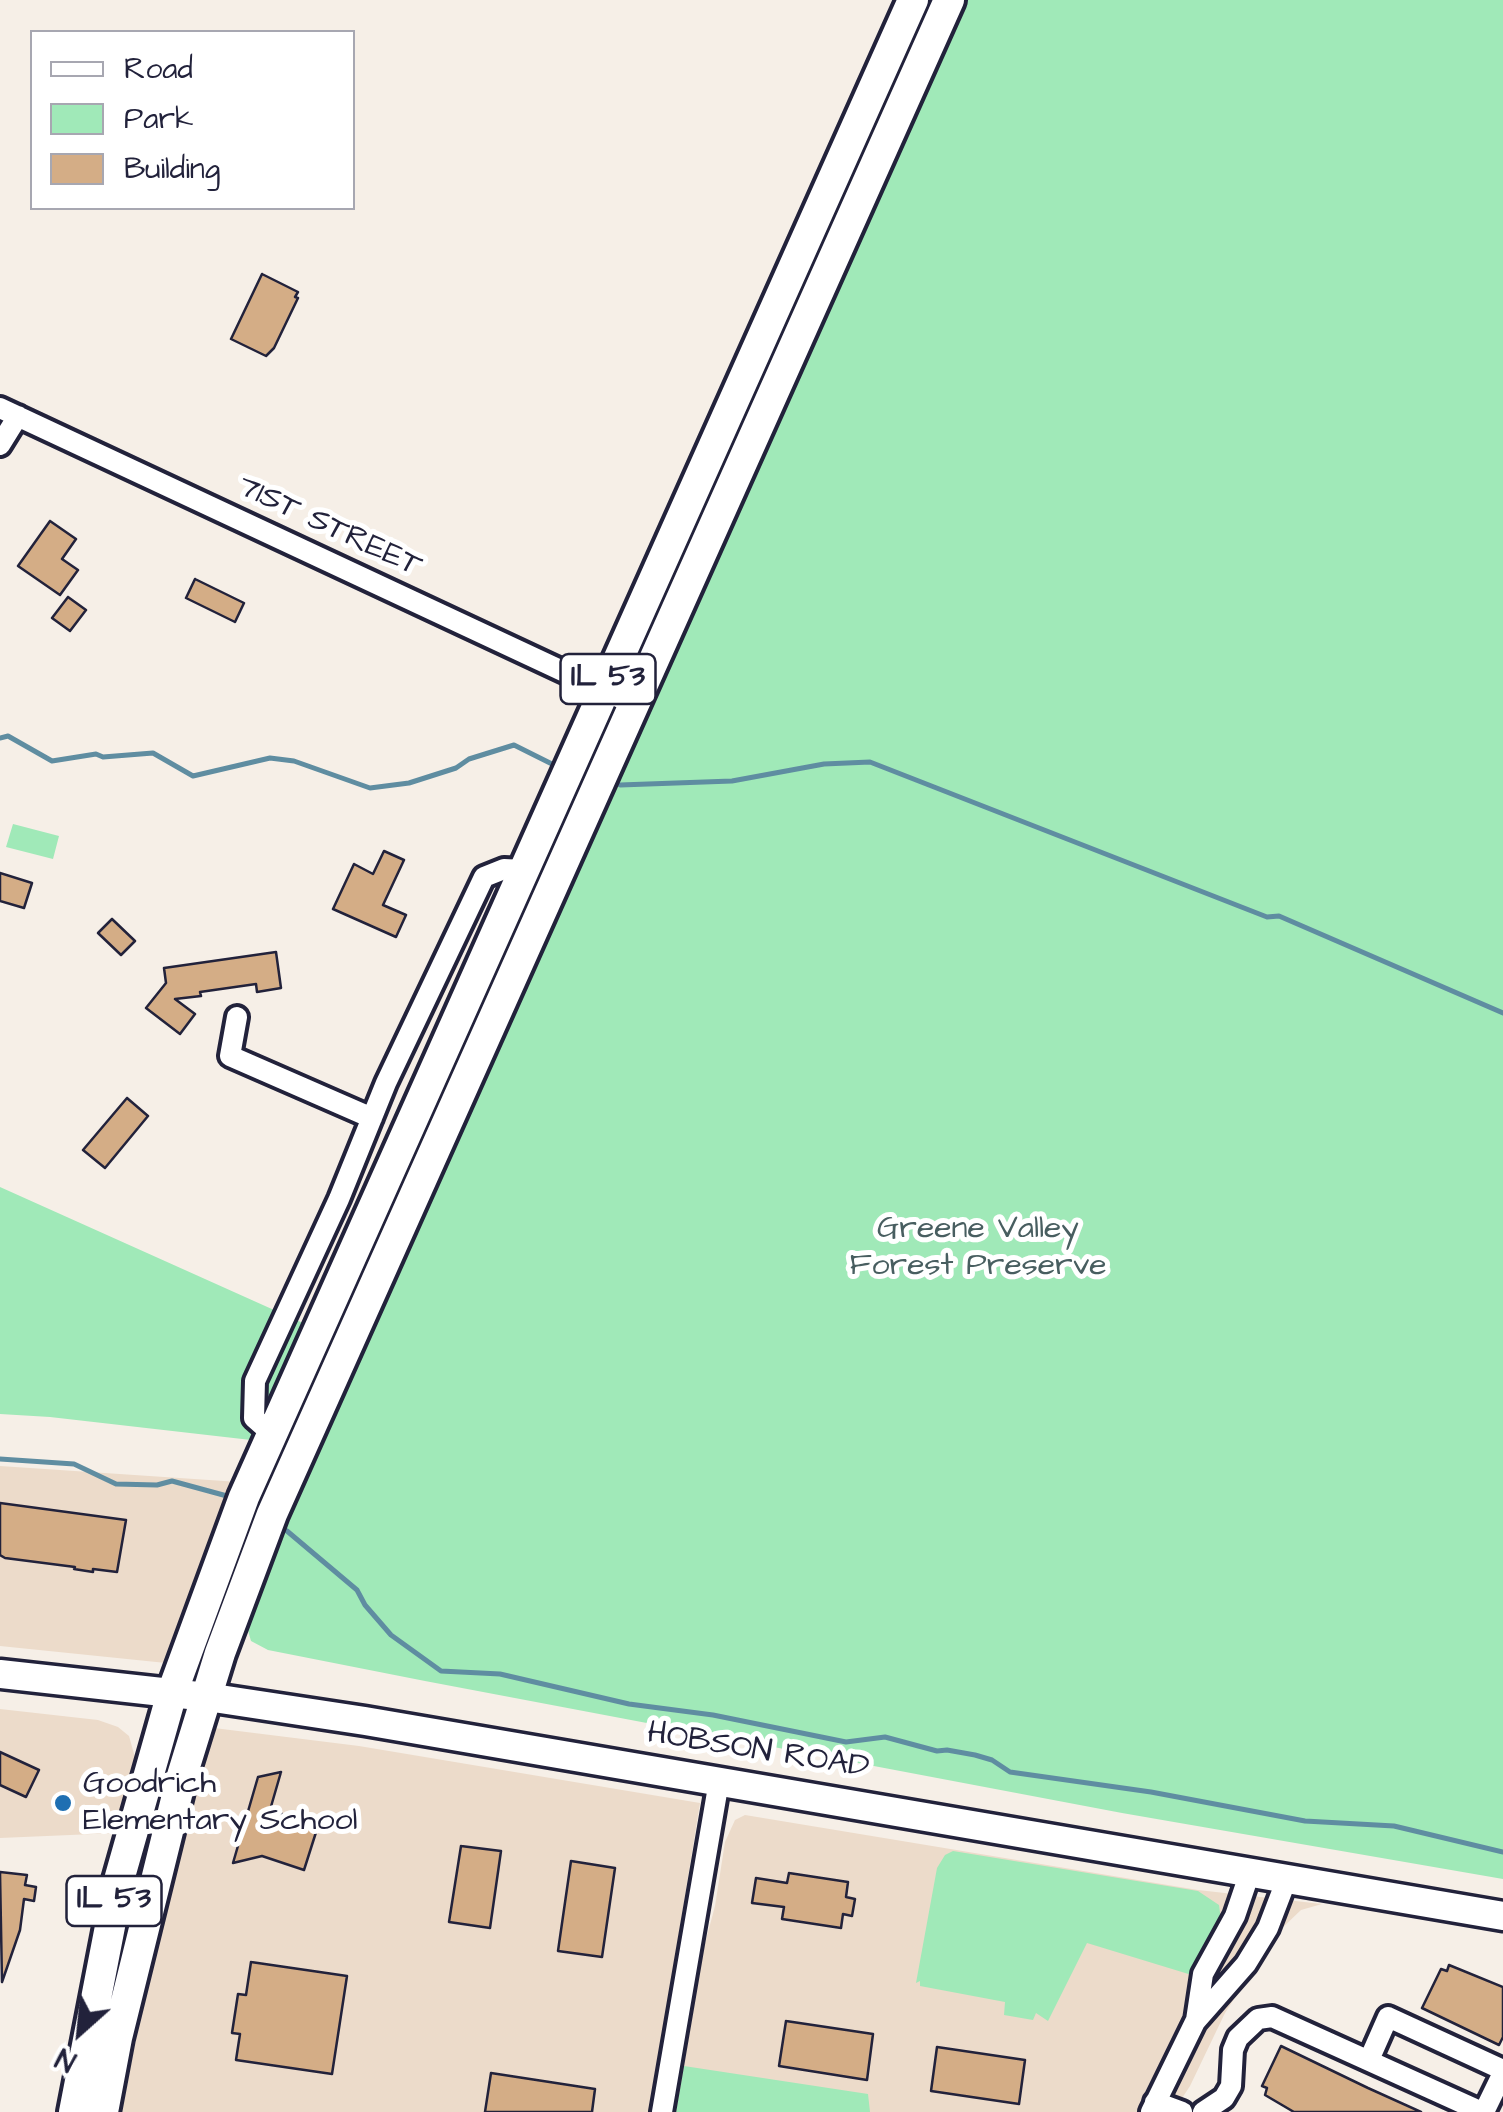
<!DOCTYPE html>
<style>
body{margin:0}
#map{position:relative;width:1503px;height:2112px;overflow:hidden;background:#f6efe7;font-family:"Architects Daughter",sans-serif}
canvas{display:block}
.legend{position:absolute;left:30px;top:30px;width:325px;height:180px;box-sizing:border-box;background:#fff;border:2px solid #a7a7b1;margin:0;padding:12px 18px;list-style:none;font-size:30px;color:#22223b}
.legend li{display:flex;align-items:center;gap:20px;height:50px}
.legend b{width:50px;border:2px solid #a7a7b1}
.north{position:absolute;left:30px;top:1982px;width:100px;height:100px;-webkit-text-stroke:8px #fff;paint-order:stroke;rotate:207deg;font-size:28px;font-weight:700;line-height:40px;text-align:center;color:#22223b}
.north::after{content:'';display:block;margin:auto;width:35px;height:45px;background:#22223b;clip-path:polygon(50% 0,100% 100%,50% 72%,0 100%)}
</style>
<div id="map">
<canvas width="1503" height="2112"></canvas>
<ul class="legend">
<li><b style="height:12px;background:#fff"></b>Road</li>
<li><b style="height:28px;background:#a0e9b8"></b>Park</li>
<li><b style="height:28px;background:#d4ad86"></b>Building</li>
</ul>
<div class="north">N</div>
</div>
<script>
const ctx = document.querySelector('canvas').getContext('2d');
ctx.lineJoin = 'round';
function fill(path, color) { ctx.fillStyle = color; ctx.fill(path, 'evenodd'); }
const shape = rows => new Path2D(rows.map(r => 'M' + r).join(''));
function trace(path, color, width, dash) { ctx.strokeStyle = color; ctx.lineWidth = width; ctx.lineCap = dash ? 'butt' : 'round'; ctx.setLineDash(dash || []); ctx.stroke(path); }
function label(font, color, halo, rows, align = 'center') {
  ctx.font = font + ' "Architects Daughter",sans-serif'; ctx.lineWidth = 10; ctx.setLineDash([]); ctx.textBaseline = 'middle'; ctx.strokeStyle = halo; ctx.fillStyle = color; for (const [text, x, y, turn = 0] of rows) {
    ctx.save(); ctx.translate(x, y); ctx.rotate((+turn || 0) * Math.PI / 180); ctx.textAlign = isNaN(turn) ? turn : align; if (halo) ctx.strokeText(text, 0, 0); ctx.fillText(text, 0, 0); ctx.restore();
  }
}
fill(shape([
 [0,1466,239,1482,166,1663,0,1646],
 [0,1709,98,1720,118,1727,129,1736,136,1761,117,1833,0,1838],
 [214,1728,359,1746,700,1803,658,2063,684,2065,703,1951,715,1906,725,1842,735,1820,745,1815,1198,1890,1322,1904,1301,1910,1277,1933,1225,2013,1190,2086,1173,2112,122,2112,164,1891]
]), '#ecdbca');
fill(shape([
 [965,0,1503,0,1503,1879,1122,1813,425,1681,268,1650,251,1641,247,1627,248,1609,334,1404],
 [13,824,59,836,53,859,6,847],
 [0,1187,303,1323,251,1440,50,1417,0,1414],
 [953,1851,1198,1891,1219,1905,1221,1920,1195,1976,1087,1943,1048,2021,1036,2013,1033,2020,1004,2015,1005,2002,920,1986,920,1981,916,1983,937,1868,945,1855],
 [684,2066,868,2094,870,2112,676,2112]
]), '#a0e9b8');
trace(shape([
 [0,738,8,736,52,761,96,754,103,757,153,753,193,776,270,758,294,761,370,788,409,783,456,768,469,759,514,745,556,766],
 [620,785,732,781,824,764,870,762,1267,917,1279,916,1503,1013],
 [0,1459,74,1464,116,1484,157,1485,172,1481,227,1496],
 [287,1531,357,1590,365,1605,391,1635,441,1671,500,1674,629,1704,713,1715,846,1742,885,1737,937,1751,947,1750,975,1755,992,1760,1010,1772,1151,1792,1305,1821,1394,1826,1503,1852]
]), '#5f8da1', 5);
const building = shape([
 [262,274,298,292,295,297,298,298,274,348,266,356,231,339,262,274],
 [50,521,76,539,62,559,78,570,60,595,18,566,50,521],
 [195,579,244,603,235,622,186,598,195,579],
 [68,597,86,610,70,631,52,618,68,597],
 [384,851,404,860,383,905,406,915,396,937,333,909,354,864,373,874,384,851],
 [0,873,32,883,24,908,0,901,0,873],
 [112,919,135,941,121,955,98,933,112,919],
 [276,952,281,988,257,992,256,984,200,992,201,996,175,999,195,1014,180,1034,146,1008,166,983,164,968,276,952],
 [127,1098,148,1116,105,1168,83,1150,127,1098],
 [0,1503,126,1520,117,1572,93,1569,93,1572,74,1569,75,1567,5,1558,0,1555,0,1503],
 [0,1752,39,1770,26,1797,0,1785,0,1752],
 [281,1772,270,1810,318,1826,304,1870,262,1856,233,1863,258,1777,281,1772],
 [461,1846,501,1851,490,1928,449,1922,461,1846],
 [571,1861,615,1868,602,1957,558,1951,571,1861],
 [0,1872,27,1875,25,1885,36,1887,34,1901,24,1899,20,1930,2,1982,0,1872],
 [789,1873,848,1882,846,1897,855,1899,852,1916,843,1914,841,1928,782,1919,784,1907,752,1903,756,1878,787,1883,789,1873],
 [251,1962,347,1976,332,2074,236,2060,240,2034,232,2033,238,1994,246,1995,251,1962],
 [1449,1965,1503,1987,1503,2037,1499,2045,1422,2008,1441,1969,1447,1971,1449,1965],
 [786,2021,873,2034,867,2080,779,2066,786,2021],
 [1281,2046,1368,2088,1421,2112,1294,2112,1265,2095,1267,2088,1262,2086,1281,2046],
 [937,2047,1025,2060,1019,2104,931,2091,937,2047],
 [491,2073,595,2089,592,2112,485,2112,491,2073]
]);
fill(building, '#d4ad86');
trace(building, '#22223b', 2.5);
const street = shape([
 [0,408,633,704],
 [0,445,18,416],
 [237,1017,230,1056,372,1118],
 [271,1433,254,1418,255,1381,339,1199,386,1083,484,877,504,869,523,870],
 [1196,2020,1203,1974,1235,1916,1249,1875],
 [1369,2060,1388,2017,1503,2070],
 [1155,2102,1182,2112],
 [662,2112,719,1781],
 [1151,2112,1195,2022,1246,1964,1268,1928,1286,1881],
 [1203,2112,1224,2098,1231,2086,1233,2050,1238,2038,1258,2019,1272,2017,1482,2112],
 [1484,2112,1503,2073]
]);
const secondary = shape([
 [0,1674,207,1697,365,1721,1503,1916]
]);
const primary = shape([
 [74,2112,119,1880,172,1693,244,1497,913,0],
 [103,2112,117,2038,181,1779,220,1653,272,1514,949,0]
]);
trace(street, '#22223b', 28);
trace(secondary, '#22223b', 35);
trace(primary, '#22223b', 38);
trace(street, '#fff', 20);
trace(secondary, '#fff', 28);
trace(primary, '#fff', 30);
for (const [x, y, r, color] of [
 [63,1803,10,"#1f6fb2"]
]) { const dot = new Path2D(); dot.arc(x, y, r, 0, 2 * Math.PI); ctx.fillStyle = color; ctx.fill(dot); trace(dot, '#fff', 4); }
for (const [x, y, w] of [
 [608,679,95],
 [114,1901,95]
]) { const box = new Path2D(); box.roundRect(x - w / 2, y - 25, w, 50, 8); ctx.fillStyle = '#fff'; ctx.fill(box); trace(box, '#22223b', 2.5); }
label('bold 30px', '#22223b', null, [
 ["IL 53",608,679],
 ["IL 53",114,1901]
]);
label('32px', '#22223b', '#fff', [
 ["71ST STREET",329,528,25],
 ["HOBSON ROAD",758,1752,9]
]);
label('32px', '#485e60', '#fff', [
 ["Greene Valley",978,1230],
 ["Forest Preserve",978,1267]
]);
label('32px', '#22223b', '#fff', [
 ["Goodrich",83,1785],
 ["Elementary School",83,1822]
], 'left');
</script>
